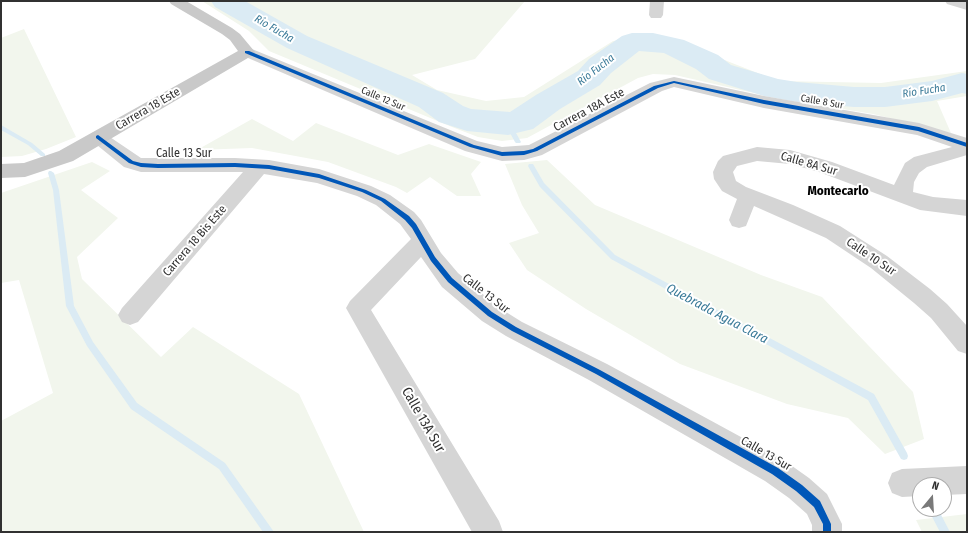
<!DOCTYPE html>
<meta charset="utf-8">
<style>
body{margin:0}
#map{position:relative;width:968px;height:533px;overflow:hidden;background:#fff;font-family:"Fira Sans Condensed",sans-serif}
canvas{display:block}
.frame{position:absolute;inset:0;border:2px solid #313131;pointer-events:none}
.north{position:absolute;left:912px;top:477px;width:40px;height:40px;box-sizing:border-box;background:#fff;border:1px solid #adadad;border-radius:50%;rotate:18deg;font-size:11px;font-weight:700;line-height:16px;text-align:center;color:#313131}
.north::after{content:'';display:block;margin:auto;width:14px;height:18px;background:#797979;clip-path:polygon(50% 0,100% 100%,50% 72%,0 100%)}
</style>
<div id="map">
<canvas width="968" height="533"></canvas>
<div class="frame"></div>
<div class="north">N</div>
</div>
<script>
const ctx = document.querySelector('canvas').getContext('2d');
ctx.lineJoin = 'round';
function fill(path, color) { ctx.fillStyle = color; ctx.fill(path, 'evenodd'); }
const shape = rows => new Path2D(rows.map(r => 'M' + r).join(''));
function label(font, color, halo, rows, align = 'center') {
  ctx.font = font + ' "Fira Sans Condensed",sans-serif'; ctx.lineWidth = 4; ctx.setLineDash([]); ctx.textBaseline = 'middle'; ctx.strokeStyle = halo; ctx.fillStyle = color; for (const [text, x, y, turn = 0] of rows) {
    ctx.save(); ctx.translate(x, y); ctx.rotate((+turn || 0) * Math.PI / 180); ctx.textAlign = isNaN(turn) ? turn : align; if (halo) ctx.strokeText(text, 0, 0); ctx.fillText(text, 0, 0); ctx.restore();
  }
}
fill(shape([
 [202,1,525,1,475,59,412,75,437,90,486,101,524,97,613,41,655,35,699,50,778,81,881,83,967,71,967,96,937,101,951,133,873,114,771,97,675,75,653,74,638,78,527,138,502,141,478,137,452,127,269,51,249,31],
 [24,29,76,137,46,149,22,156,1,157,1,38],
 [252,119,293,141,316,123,398,155,429,144,481,162,471,174,481,196,457,196,430,177,407,193,396,187,328,162,252,148,197,150],
 [547,160,595,205,761,275,822,297,913,392,924,439,885,454,848,418,787,404,680,364,586,309,527,270,509,243,539,233,522,205,505,164],
 [92,162,110,171,81,190,118,218,77,257,82,279,161,357,193,327,299,394,364,532,1,532,1,421,53,393,19,280,1,283,1,193],
 [967,514,967,532,922,532,916,520]
]), '#f2f6ed');
fill(shape([
 [508,122,511,124,521,142,520,143,516,143,515,142,505,124,508,122],
 [1,125,32,143,45,154,45,156,41,156,28,145,1,130,1,125],
 [529,164,533,164,544,183,615,255,874,394,907,453,908,456,907,459,904,460,901,459,868,400,611,259,540,187,528,166,529,164],
 [49,171,51,171,54,173,59,190,74,306,93,342,137,403,225,463,274,532,263,532,219,469,131,409,87,346,66,306,53,190,48,173,49,171],
 [928,509,938,509,950,532,940,532,928,509]
]), '#dbebf4');
fill(shape([
 [211,1,245,1,307,36,443,93,463,106,471,109,510,112,536,95,578,71,589,59,622,36,632,33,653,33,684,40,718,55,731,65,778,79,797,82,854,87,885,87,932,81,962,73,967,74,967,94,962,93,932,101,885,107,854,107,797,102,764,96,709,79,696,69,664,53,639,51,611,73,600,85,560,109,533,129,508,135,467,131,439,122,419,107,287,48,215,7,211,1]
]), '#dbebf4');
fill(shape([
 [650,1,664,1,663,15,661,18,651,18,649,15,650,1],
 [945,1,967,1,967,10,947,4,945,1],
 [247,47,477,141,502,147,529,145,650,83,674,77,764,96,919,123,967,138,967,155,927,167,919,173,914,182,913,192,933,197,967,200,967,216,920,210,819,172,790,164,757,161,737,166,733,172,736,181,746,187,793,205,840,226,887,256,930,289,947,304,967,326,967,354,958,351,931,318,914,303,871,268,826,238,754,206,746,226,739,228,732,226,729,220,737,199,722,191,714,179,713,172,718,161,723,156,757,147,790,150,832,162,894,185,905,163,914,157,952,147,917,135,764,108,674,87,662,91,542,155,524,160,502,161,465,151,241,55,239,52,241,49,247,47],
 [98,131,104,133,141,158,235,158,269,160,319,169,371,186,390,195,414,212,421,220,441,253,458,273,498,307,522,322,607,364,785,461,809,478,827,494,842,524,842,532,812,532,812,525,807,514,789,498,765,481,589,380,506,336,482,321,442,287,421,257,371,310,499,521,503,532,472,532,346,308,350,301,411,239,400,224,376,205,357,196,317,183,264,174,138,322,130,325,122,322,118,315,122,308,243,172,141,172,124,167,92,141,89,137,92,133,98,131],
 [967,466,967,494,944,495,944,485,920,485,920,496,902,497,892,493,888,483,892,473,902,469,967,466]
]), '#d5d5d5');
fill(shape([
 [169,1,186,1,232,28,240,34,255,52,253,55,73,161,25,177,1,178,1,164,24,163,59,151,238,51,230,40,222,34,171,4,169,1]
]), '#c9c9c9');
fill(shape([
 [245,51,249,51,474,145,502,152,524,151,533,149,654,86,674,81,764,100,919,127,967,143,967,147,918,131,764,104,674,83,658,88,537,151,524,155,502,156,470,147,245,53,245,51],
 [98,135,133,161,141,163,158,164,235,163,269,165,319,174,366,190,385,199,409,216,416,224,435,257,452,278,492,312,516,327,600,370,778,468,802,485,820,501,831,524,831,532,823,532,823,524,814,507,796,491,772,474,596,374,512,331,488,316,448,282,431,261,412,228,405,220,381,201,362,192,319,178,269,169,235,167,158,168,141,167,129,163,96,138,96,136,98,135]
]), '#0057b8');
label('10px', '#313131', '#fff', [
 ["Calle 12 Sur",383,99,23],
 ["Calle 8 Sur",822,102,10]
]);
label('italic 11px', '#3a7a98', '#fff', [
 ["Río Fucha",274,29,30],
 ["Río Fucha",596,70,-38],
 ["Río Fucha",924,91,-9]
]);
label('12px', '#313131', '#fff', [
 ["Carrera 18 Este",148,109,-30],
 ["Carrera 18A Este",589,110,-28],
 ["Calle 13 Sur",184,154],
 ["Calle 8A Sur",809,164,16],
 ["Carrera 18 Bis Este",195,241,-49],
 ["Calle 10 Sur",871,257,34],
 ["Calle 13 Sur",486,294,38],
 ["Calle 13 Sur",766,454,30]
]);
label('bold 13px', '#000', '#fff', [
 ["Montecarlo",838,191]
]);
label('italic 13px', '#3a7a98', '#fff', [
 ["Quebrada Agua Clara",717,314,28]
]);
label('14px', '#313131', '#fff', [
 ["Calle 13A Sur",423,420,60]
]);
</script>
